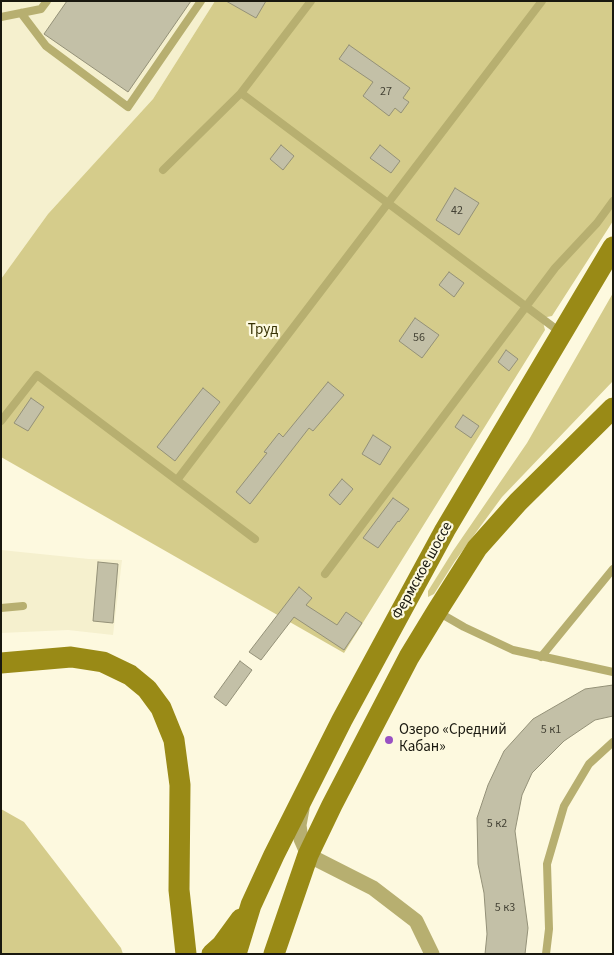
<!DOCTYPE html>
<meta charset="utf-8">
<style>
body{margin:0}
#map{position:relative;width:614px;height:955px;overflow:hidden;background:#fdf9df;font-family:"Source Sans 3",sans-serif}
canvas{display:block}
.frame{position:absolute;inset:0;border:2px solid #19180f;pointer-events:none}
</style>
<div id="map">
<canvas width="614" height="955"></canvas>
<div class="frame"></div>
</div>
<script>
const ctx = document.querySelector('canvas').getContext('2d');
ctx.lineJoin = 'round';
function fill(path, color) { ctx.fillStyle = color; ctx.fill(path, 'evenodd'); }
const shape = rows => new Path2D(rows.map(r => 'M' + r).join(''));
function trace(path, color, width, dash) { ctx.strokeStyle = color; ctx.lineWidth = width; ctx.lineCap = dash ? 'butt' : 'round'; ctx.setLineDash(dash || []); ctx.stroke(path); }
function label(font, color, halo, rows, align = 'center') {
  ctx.font = font + ' "Source Sans 3",sans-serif'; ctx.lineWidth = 4.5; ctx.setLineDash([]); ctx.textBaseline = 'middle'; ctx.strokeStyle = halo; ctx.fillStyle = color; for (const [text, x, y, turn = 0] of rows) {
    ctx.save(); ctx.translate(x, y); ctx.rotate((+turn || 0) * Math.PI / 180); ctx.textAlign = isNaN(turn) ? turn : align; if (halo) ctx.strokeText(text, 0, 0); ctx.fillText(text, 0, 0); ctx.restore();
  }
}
fill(shape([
 [1,1,215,1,153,99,48,214,1,279],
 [1,550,89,559,122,560,113,635,68,630,1,633]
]), '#f5f0ce');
fill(shape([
 [215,1,613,1,613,221,552,316,542,318,545,330,344,653,1,457,1,279,48,214,153,99],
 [613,293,613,381,502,497,455,561,434,594,428,597,428,591,453,551,527,443],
 [1,809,24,822,121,948,123,954,1,954]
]), '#d5cc8b');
const building = shape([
 [67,1,191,1,128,92,44,34,67,1],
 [226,1,266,1,256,18,226,1],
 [349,45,410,88,403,98,409,102,401,113,395,108,389,116,363,96,373,82,339,59,349,45],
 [281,145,294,156,283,170,270,159,281,145],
 [380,145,400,161,391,173,370,158,380,145],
 [455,188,479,203,459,235,436,220,455,188],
 [449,272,464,283,454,297,439,285,449,272],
 [415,318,439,335,422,358,399,341,415,318],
 [506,350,518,359,509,371,498,362,506,350],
 [328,382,344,395,313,431,309,428,250,504,236,492,267,453,264,452,279,433,283,437,328,382],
 [203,388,220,402,175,461,157,447,203,388],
 [31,398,44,407,28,431,14,423,31,398],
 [463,415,479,426,471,438,455,427,463,415],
 [373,435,391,447,380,465,362,454,373,435],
 [342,479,353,489,340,505,329,495,342,479],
 [393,498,409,509,399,522,398,521,378,548,363,538,393,498],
 [98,562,118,564,113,623,93,621,98,562],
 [299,587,312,598,306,605,337,625,346,612,362,623,344,650,294,617,261,660,249,652,299,587],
 [240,661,252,670,226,706,214,697,240,661],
 [613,685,613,716,595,720,564,741,532,773,522,795,515,831,528,928,525,954,485,954,487,934,484,893,478,864,477,818,488,785,504,751,533,719,585,689,613,685]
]);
fill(building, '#c3c0a7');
trace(building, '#949178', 1);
trace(shape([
 [21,13,46,46,128,107,201,1],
 [1,17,41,9,47,1],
 [241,93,560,332],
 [163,170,241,93,311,1],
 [1,421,37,375,255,539],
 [177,480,542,1],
 [325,574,555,268,597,223,613,201],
 [1,608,23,606],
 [438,612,464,627,513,650,613,672],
 [541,657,613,569],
 [546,954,549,929,547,864,564,806,589,764,613,742]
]), '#b7af70', 8);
trace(shape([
 [302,809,299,825,301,839,308,855,373,888,416,921,432,954]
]), '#b7af70', 15);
trace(shape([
 [1,663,71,657,103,662,130,675,147,689,161,708,174,740,180,785,179,890,186,954],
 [212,954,222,945,241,919],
 [236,954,251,905,274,855,342,720,445,530,613,247],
 [274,954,308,855,332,805,409,657,437,611,477,548,518,502,613,408]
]), '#998a16', 21);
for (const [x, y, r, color] of [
 [389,740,5,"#9951c3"]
]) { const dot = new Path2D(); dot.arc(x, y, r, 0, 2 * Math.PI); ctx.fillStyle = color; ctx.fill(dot); trace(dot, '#fdf9df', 2); }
label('12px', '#444235', null, [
 ["27",386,92],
 ["42",457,211],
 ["56",419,338],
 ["5 к1",551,730],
 ["5 к2",497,824],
 ["5 к3",505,908]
]);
label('15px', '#373103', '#fdf9df', [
 ["Труд",263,331]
]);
label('15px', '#19180f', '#fdf9df', [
 ["Фермское шоссе",423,571,-61]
]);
label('15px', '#19180f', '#fdf9df', [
 ["Озеро «Средний",399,731],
 ["Кабан»",399,748]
], 'left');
</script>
